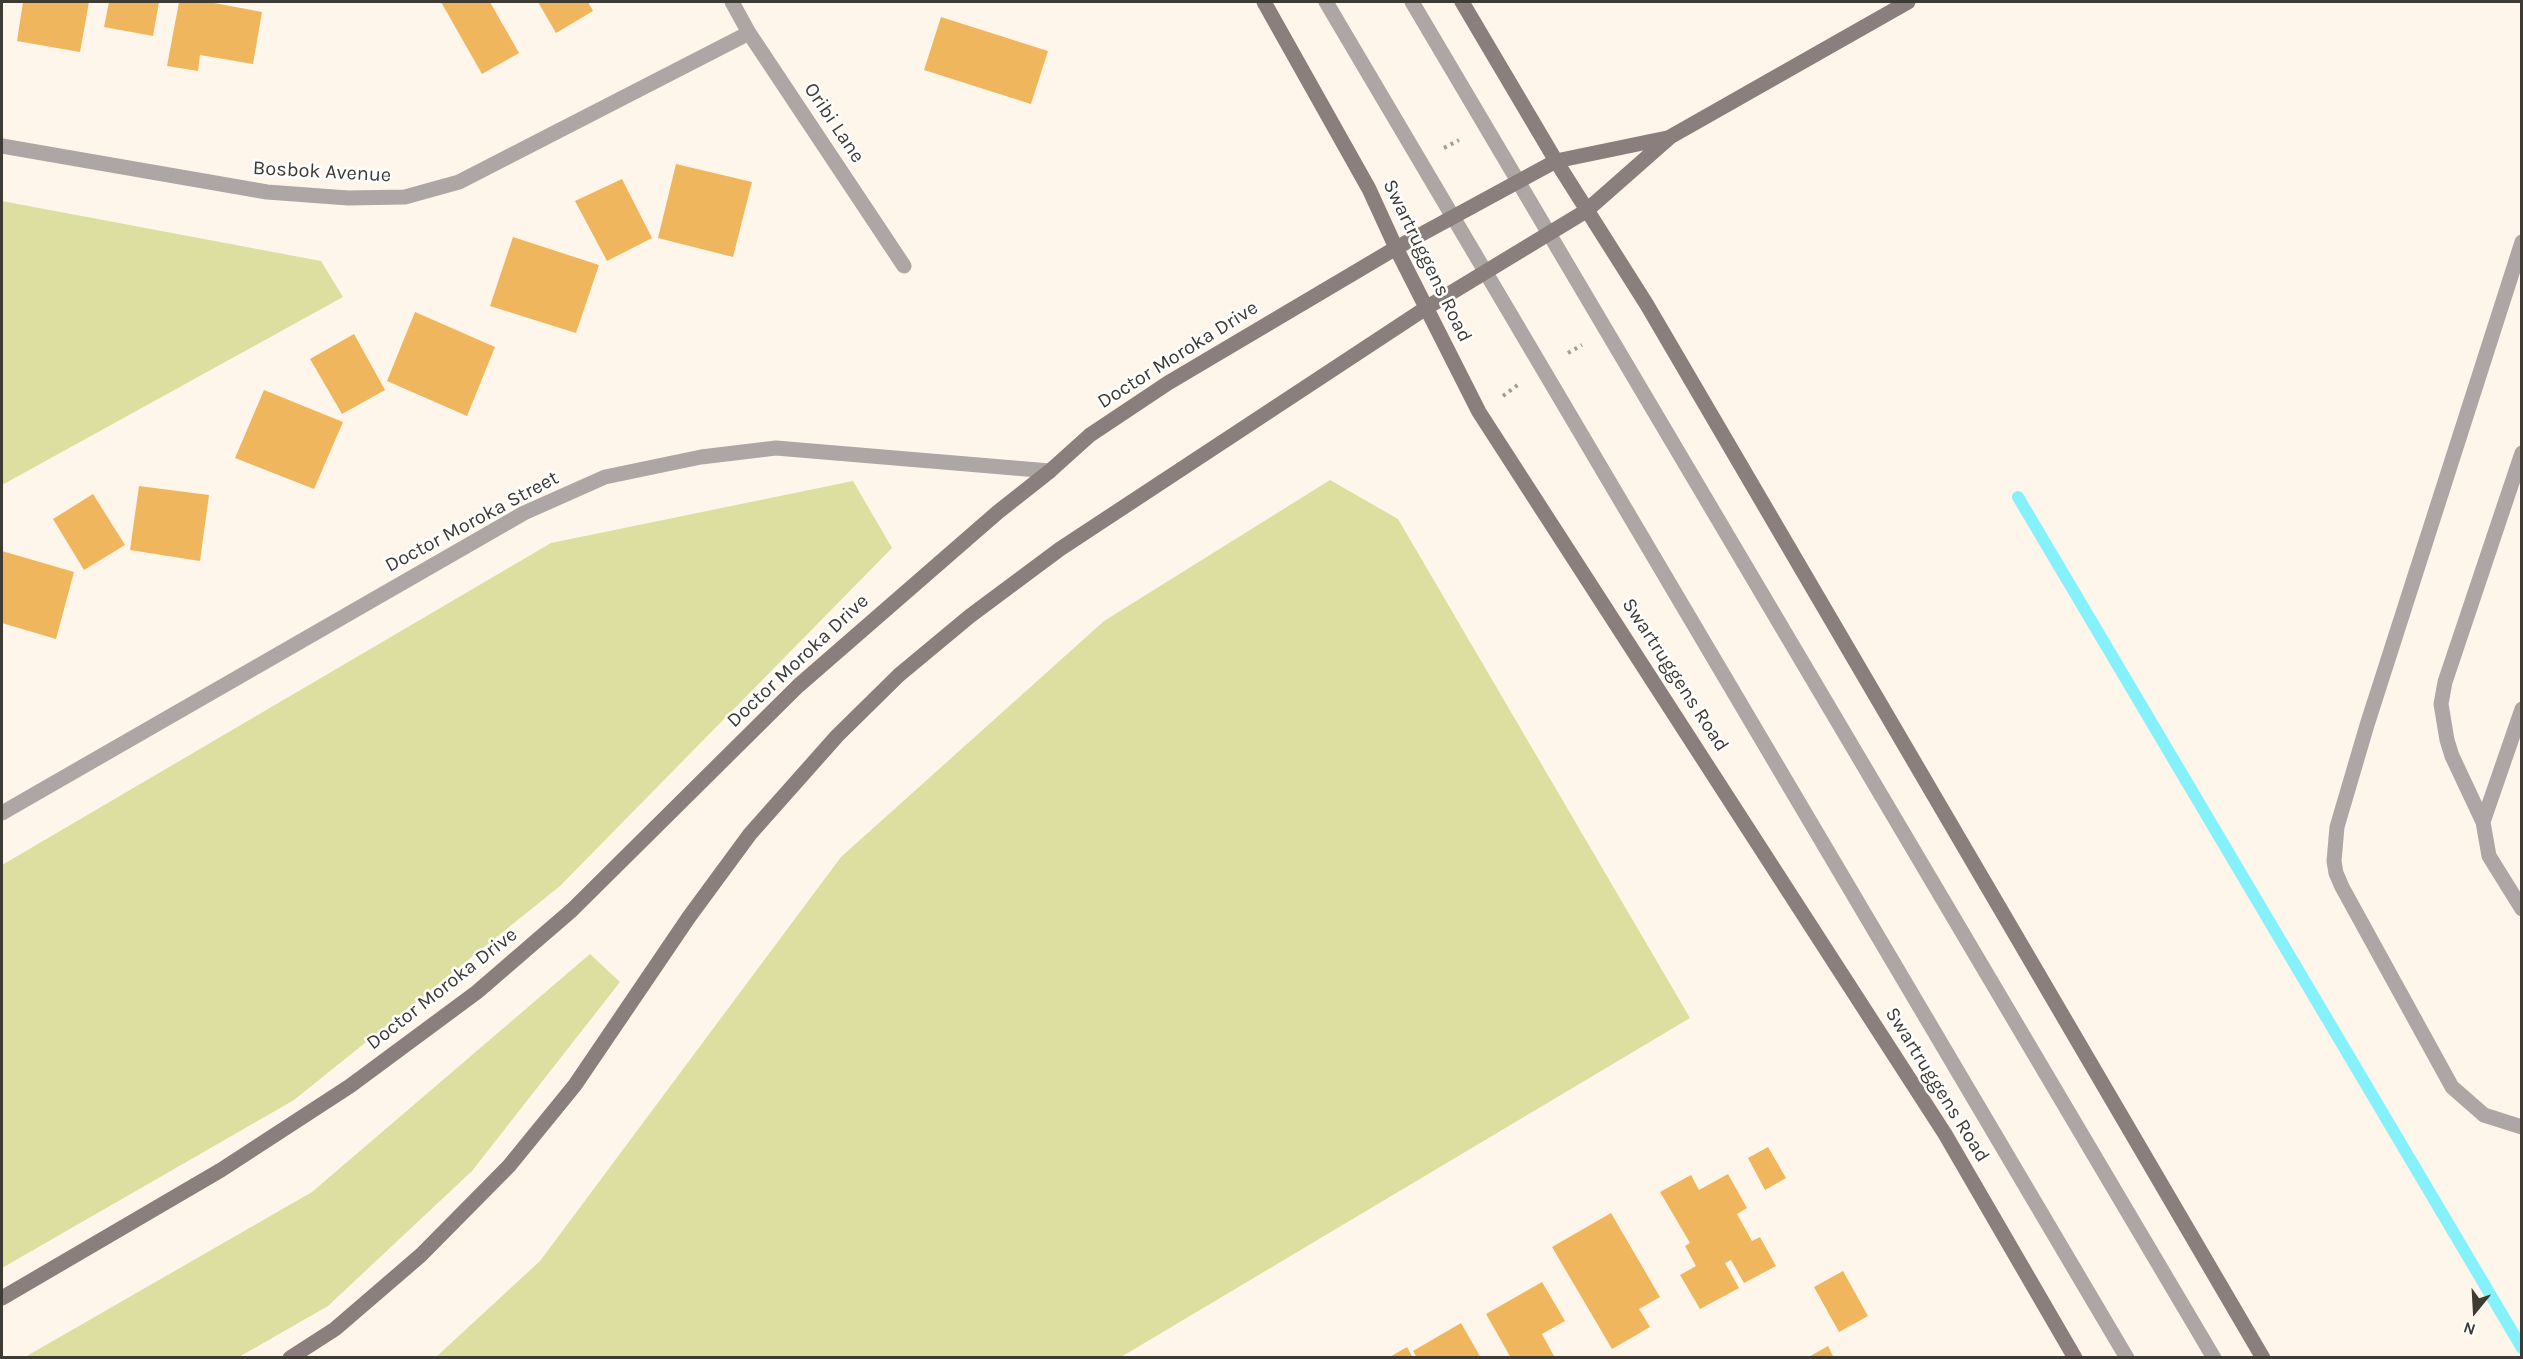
<!DOCTYPE html>
<style>
body{margin:0}
#map{position:relative;width:2523px;height:1359px;overflow:hidden;background:#fff6eb;font-family:Karla,sans-serif}
canvas{display:block}
.frame{position:absolute;inset:0;border:3px solid #3e3a34;pointer-events:none}
.north{position:absolute;left:2445px;top:1281px;width:60px;height:60px;-webkit-text-stroke:4px #fff;paint-order:stroke;rotate:198deg;font-size:16px;font-weight:700;line-height:24px;text-align:center;color:#3e3a34}
.north::after{content:'';display:block;margin:auto;width:21px;height:27px;background:#3e3a34;clip-path:polygon(50% 0,100% 100%,50% 72%,0 100%)}
</style>
<div id="map">
<canvas width="2523" height="1359"></canvas>
<div class="frame"></div>
<div class="north">N</div>
</div>
<script>
const ctx = document.querySelector('canvas').getContext('2d');
ctx.lineJoin = 'round';
function fill(path, color) { ctx.fillStyle = color; ctx.fill(path, 'evenodd'); }
const shape = rows => new Path2D(rows.map(r => 'M' + r).join(''));
function trace(path, color, width, dash) { ctx.strokeStyle = color; ctx.lineWidth = width; ctx.lineCap = dash ? 'butt' : 'round'; ctx.setLineDash(dash || []); ctx.stroke(path); }
function label(font, color, halo, rows, align = 'center') {
  ctx.font = font + ' Karla,sans-serif'; ctx.lineWidth = 5; ctx.setLineDash([]); ctx.textBaseline = 'middle'; ctx.strokeStyle = halo; ctx.fillStyle = color; for (const [text, x, y, turn = 0] of rows) {
    ctx.save(); ctx.translate(x, y); ctx.rotate((+turn || 0) * Math.PI / 180); ctx.textAlign = isNaN(turn) ? turn : align; if (halo) ctx.strokeText(text, 0, 0); ctx.fillText(text, 0, 0); ctx.restore();
  }
}
fill(shape([
 [2,201,321,261,343,297,2,485],
 [1330,480,1398,519,1690,1018,1121,1357,436,1357,540,1261,841,857,1104,621],
 [853,481,892,548,560,886,294,1100,2,1268,2,865,551,543],
 [590,954,620,982,472,1171,328,1306,239,1357,25,1357,312,1192]
]), '#dcdfa0');
trace(shape([
 [2018,497,2522,1348]
]), '#85f1fa', 12);
fill(shape([
 [23,2,89,2,80,52,17,41],
 [109,2,159,2,153,36,104,27],
 [179,2,209,2,262,12,253,64,200,55,198,71,167,66],
 [441,2,490,2,519,53,482,74],
 [538,2,588,2,593,11,556,33],
 [941,17,1048,51,1031,104,924,70],
 [676,164,752,182,733,257,658,238],
 [622,179,652,238,607,261,575,201],
 [513,237,599,265,576,333,490,306],
 [415,312,495,347,467,416,387,381],
 [354,334,385,390,342,414,310,359],
 [264,390,343,422,314,489,235,458],
 [139,486,209,495,200,561,130,550],
 [93,494,125,545,84,570,53,519],
 [2,551,74,572,56,639,2,623],
 [1768,1147,1786,1178,1765,1190,1748,1158],
 [1728,1174,1747,1208,1737,1214,1752,1241,1760,1237,1776,1266,1744,1283,1731,1260,1725,1263,1739,1288,1700,1309,1680,1275,1696,1266,1685,1246,1690,1243,1660,1192,1691,1175,1699,1190],
 [1611,1213,1660,1297,1639,1309,1650,1327,1612,1349,1552,1247],
 [1843,1271,1868,1316,1839,1332,1814,1287],
 [1542,1282,1565,1321,1542,1334,1555,1358,1511,1358,1486,1314],
 [1461,1323,1481,1358,1417,1358,1413,1351],
 [1828,1346,1834,1358,1807,1358],
 [1407,1347,1413,1358,1388,1358]
]), '#f0b65d');
trace(shape([
 [1444,148,1459,140],
 [1568,353,1582,345],
 [1503,396,1519,384]
]), '#a39d94', 4, [3, 4.5]);
trace(shape([
 [1326,2,2127,1358],
 [1412,2,2214,1358],
 [2522,242,2367,725,2337,827,2334,861,2336,873,2342,887,2452,1087,2484,1115,2522,1127],
 [2522,709,2483,822,2489,856,2522,909],
 [2483,822,2452,756,2447,740,2441,704,2445,682,2522,453]
]), '#aea6a5', 15);
trace(shape([
 [732,2,749,33,904,266],
 [2,146,267,192,348,198,405,197,459,182,749,33],
 [2,813,524,513,605,477,701,457,776,448,1050,471]
]), '#aea6a5', 15);
trace(shape([
 [1264,2,1369,189,1396,248,1479,412,1945,1134,2075,1358],
 [1462,2,1556,161,1647,305,2263,1358],
 [2,1298,221,1170,350,1086,477,992,572,910,798,686,998,512,1050,471,1090,435,1168,383,1396,248,1556,161,1667,138],
 [290,1358,335,1329,421,1255,509,1166,575,1085,689,917,750,834,837,736,899,675,970,616,1060,549,1426,308,1586,211,1670,137,1908,2]
]), '#8b7f7d', 15);
label('20px', '#3e3a34', '#fff', [
 ["Oribi Lane",834,123,56],
 ["Bosbok Avenue",322,172,3],
 ["Swartruggens Road",1427,261,64],
 ["Doctor Moroka Drive",1178,355,-32],
 ["Doctor Moroka Street",472,522,-28],
 ["Doctor Moroka Drive",798,661,-43],
 ["Swartruggens Road",1675,675,57],
 ["Doctor Moroka Drive",442,989,-38],
 ["Swartruggens Road",1937,1085,58]
]);
</script>
